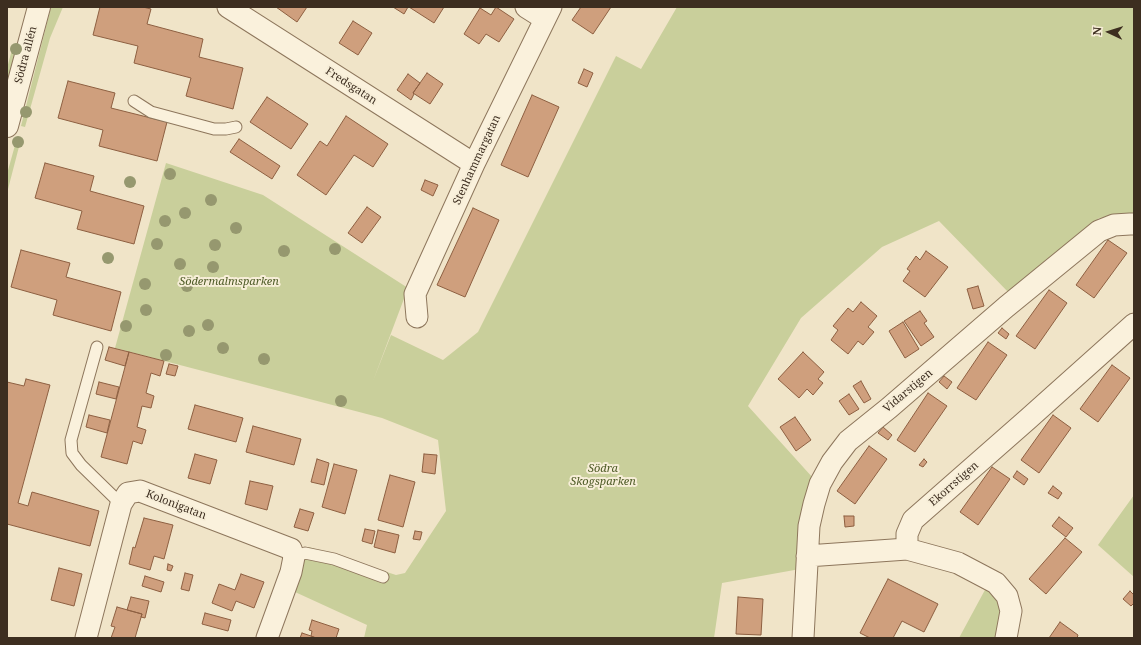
<!DOCTYPE html>
<meta charset="utf-8">
<style>
body{margin:0}
#map{position:relative;width:1141px;height:645px;overflow:hidden;background:#f0e4c8;font-family:"Noto Serif",serif}
canvas{display:block}
.frame{position:absolute;inset:0;border:8px solid #3d2e20;pointer-events:none}
.north{position:absolute;left:1089px;top:12px;width:40px;height:40px;-webkit-text-stroke:3px #f7eed8;paint-order:stroke;rotate:274deg;font-size:11px;font-weight:700;line-height:16px;text-align:center;color:#3d2e20}
.north::after{content:'';display:block;margin:auto;width:14px;height:18px;background:#3d2e20;clip-path:polygon(50% 0,100% 100%,50% 72%,0 100%)}
</style>
<div id="map">
<canvas width="1141" height="645"></canvas>
<div class="frame"></div>
<div class="north">N</div>
</div>
<script>
const ctx = document.querySelector('canvas').getContext('2d');
ctx.lineJoin = 'round';
function fill(path, color) { ctx.fillStyle = color; ctx.fill(path, 'evenodd'); }
const shape = rows => new Path2D(rows.map(r => 'M' + r).join(''));
function trace(path, color, width, dash) { ctx.strokeStyle = color; ctx.lineWidth = width; ctx.lineCap = dash ? 'butt' : 'round'; ctx.setLineDash(dash || []); ctx.stroke(path); }
function label(font, color, halo, rows, align = 'center') {
  ctx.font = font + ' "Noto Serif",serif'; ctx.lineWidth = 4; ctx.setLineDash([]); ctx.textBaseline = 'middle'; ctx.strokeStyle = halo; ctx.fillStyle = color; for (const [text, x, y, turn = 0] of rows) {
    ctx.save(); ctx.translate(x, y); ctx.rotate((+turn || 0) * Math.PI / 180); ctx.textAlign = isNaN(turn) ? turn : align; if (halo) ctx.strokeText(text, 0, 0); ctx.fillText(text, 0, 0); ctx.restore();
  }
}
fill(shape([
 [51,7,63,7,50,38,25,127,21,126],
 [677,7,1134,7,1134,218,1121,216,1099,218,1010,294,939,221,882,247,801,318,748,406,813,478,800,569,722,583,714,638,364,638,367,625,295,592,300,567,309,547,396,575,405,573,446,511,438,440,382,418,115,348,166,163,263,195,408,288,373,381,391,335,443,360,478,332,616,56,641,69],
 [17,43,19,46,7,90,7,68,13,46],
 [17,138,21,139,7,193,7,174],
 [1134,495,1134,577,1098,545],
 [986,588,999,602,1002,618,998,638,959,638]
]), '#c9cf9b');
const building = shape([
 [100,7,143,7,151,9,147,24,203,39,199,57,243,68,233,109,186,96,191,78,134,63,138,46,93,35,100,7],
 [276,7,307,7,297,22,276,7],
 [393,7,408,7,404,14,393,7],
 [409,7,444,7,434,23,409,7],
 [496,7,514,19,499,42,486,34,479,44,464,34,480,8,491,15,496,7],
 [581,7,611,7,593,34,572,20,581,7],
 [353,21,372,33,358,55,339,43,353,21],
 [584,69,593,73,587,87,578,83,584,69],
 [427,73,443,84,430,104,413,93,427,73],
 [408,74,420,83,413,93,414,94,411,100,397,90,408,74],
 [68,81,115,93,111,108,167,122,157,161,99,146,103,130,58,118,68,81],
 [532,95,559,107,528,177,501,165,532,95],
 [267,97,308,124,291,149,250,122,267,97],
 [346,116,388,144,373,167,354,155,326,195,297,175,320,141,327,146,346,116],
 [239,139,280,166,272,179,230,152,239,139],
 [45,163,94,176,90,191,144,206,134,244,77,229,82,211,35,198,45,163],
 [425,180,438,185,433,196,421,190,425,180],
 [367,207,381,217,362,243,348,233,367,207],
 [473,208,499,220,465,297,437,285,473,208],
 [1108,240,1127,253,1094,298,1076,285,1108,240],
 [21,250,70,263,66,277,121,292,111,331,53,315,57,300,11,287,21,250],
 [926,251,948,267,925,297,903,281,910,271,907,269,916,256,920,260,926,251],
 [978,286,984,306,973,309,967,289,978,286],
 [1049,290,1067,303,1035,349,1016,336,1049,290],
 [861,302,877,316,868,327,874,332,863,345,858,341,848,354,831,340,838,330,833,326,848,308,853,312,861,302],
 [920,311,927,321,924,323,934,337,921,346,904,321,920,311],
 [903,322,919,349,905,358,889,331,903,322],
 [1002,328,1009,334,1006,339,998,333,1002,328],
 [988,342,1007,355,976,400,957,388,988,342],
 [109,347,129,352,125,366,105,360,109,347],
 [129,352,164,361,160,376,151,373,146,393,154,396,151,408,142,406,137,427,146,430,142,444,133,441,127,464,101,457,129,352],
 [803,352,824,372,818,379,823,383,813,395,807,389,799,398,778,379,803,352],
 [169,364,178,366,175,376,166,374,169,364],
 [1112,365,1130,378,1098,422,1080,409,1112,365],
 [944,376,952,382,947,389,939,382,944,376],
 [26,379,50,385,18,503,28,506,32,492,99,511,90,546,7,524,7,382,24,386,26,379],
 [861,381,871,399,864,403,853,386,861,381],
 [99,382,119,387,116,399,96,394,99,382],
 [928,393,947,406,915,452,897,440,928,393],
 [849,394,859,409,849,415,839,401,849,394],
 [195,405,243,418,236,442,188,429,195,405],
 [89,415,110,420,107,433,86,427,89,415],
 [1053,415,1071,428,1039,473,1021,460,1053,415],
 [795,417,811,440,796,451,780,427,795,417],
 [253,426,301,439,294,465,246,452,253,426],
 [883,427,892,435,888,440,878,433,883,427],
 [869,446,887,459,855,504,837,491,869,446],
 [195,454,217,460,210,484,188,478,195,454],
 [424,454,437,455,435,474,422,472,424,454],
 [317,459,329,463,324,485,311,482,317,459],
 [924,459,927,462,923,467,919,465,924,459],
 [334,464,357,470,345,514,322,507,334,464],
 [992,467,1010,479,978,525,960,512,992,467],
 [1017,471,1028,479,1024,485,1013,477,1017,471],
 [390,475,415,482,403,527,378,520,390,475],
 [250,481,273,486,267,510,245,504,250,481],
 [1053,486,1062,493,1058,499,1048,493,1053,486],
 [300,509,314,513,308,531,294,527,300,509],
 [844,516,854,516,854,526,845,527,844,516],
 [1059,517,1073,528,1066,537,1052,526,1059,517],
 [144,518,173,525,164,559,154,556,150,570,129,564,133,547,135,548,144,518],
 [365,529,375,531,372,544,362,541,365,529],
 [378,530,399,535,395,553,374,547,378,530],
 [415,531,422,532,420,540,413,539,415,531],
 [1065,538,1082,552,1046,594,1029,579,1065,538],
 [168,564,173,566,171,571,167,570,168,564],
 [59,568,82,574,74,606,51,600,59,568],
 [185,573,193,575,189,591,181,589,185,573],
 [241,574,264,582,254,608,236,601,232,611,212,603,219,584,235,590,241,574],
 [145,576,164,582,161,592,142,586,145,576],
 [888,579,938,604,924,632,902,621,893,638,870,638,860,633,888,579],
 [1130,591,1134,595,1134,603,1131,606,1123,599,1130,591],
 [131,597,149,601,145,618,141,617,142,614,127,610,131,597],
 [738,597,763,599,761,635,736,634,738,597],
 [117,607,142,614,135,638,111,638,115,627,111,626,117,607],
 [205,613,231,620,228,631,202,624,205,613],
 [312,620,339,629,336,638,316,638,311,636,312,631,309,630,312,620],
 [1060,622,1078,635,1077,638,1049,638,1060,622],
 [302,633,311,636,316,638,300,638,302,633]
]);
fill(building, '#cf9f7d');
trace(building, '#8d5f41', 1);
const service = shape([
 [134,101,151,112,214,129,226,129,236,127],
 [97,347,71,440,72,453,81,465,121,504],
 [294,557,305,553,334,559,383,577]
]);
const minor = shape([
 [228,7,474,164],
 [526,7,545,19],
 [417,317,415,294,474,164,551,7],
 [807,556,907,549],
 [86,638,121,504,128,493,140,491,291,549,294,557,291,572,267,638],
 [803,638,809,526,814,504,820,484,832,462,848,441,889,408,1006,307,1099,231,1114,225,1130,224,1134,224],
 [1006,638,1011,611,1007,596,996,583,958,563,907,549,907,534,913,520,1028,419,1134,324]
]);
const tertiary = shape([
 [7,126,39,7]
]);
trace(service, '#8d765c', 13);
trace(minor, '#8d765c', 23);
trace(tertiary, '#8d765c', 24);
trace(service, '#faf1dc', 11);
trace(minor, '#faf1dc', 21);
trace(tertiary, '#faf1dc', 22);
ctx.fillStyle = '#96986f';
for (const [x, y] of [
 [16,49],
 [26,112],
 [18,142],
 [170,174],
 [130,182],
 [211,200],
 [185,213],
 [165,221],
 [236,228],
 [157,244],
 [215,245],
 [335,249],
 [284,251],
 [108,258],
 [180,264],
 [213,267],
 [145,284],
 [187,286],
 [146,310],
 [208,325],
 [126,326],
 [189,331],
 [223,348],
 [166,355],
 [264,359],
 [341,401]
]) { ctx.beginPath(); ctx.arc(x, y, 6, 0, 2 * Math.PI); ctx.fill(); }
label('11px', '#3d2e20', '#f7eed8', [
 ["Södra allén",26,55,-75],
 ["Fredsgatan",351,86,33],
 ["Stenhammargatan",477,160,-65],
 ["Vidarstigen",908,391,-40],
 ["Ekorrstigen",954,484,-41],
 ["Kolonigatan",176,505,21]
]);
label('italic 11px', '#4d5a26', '#f7eed8', [
 ["Södermalmsparken",229,282],
 ["Södra",603,469],
 ["Skogsparken",603,482]
]);
</script>
